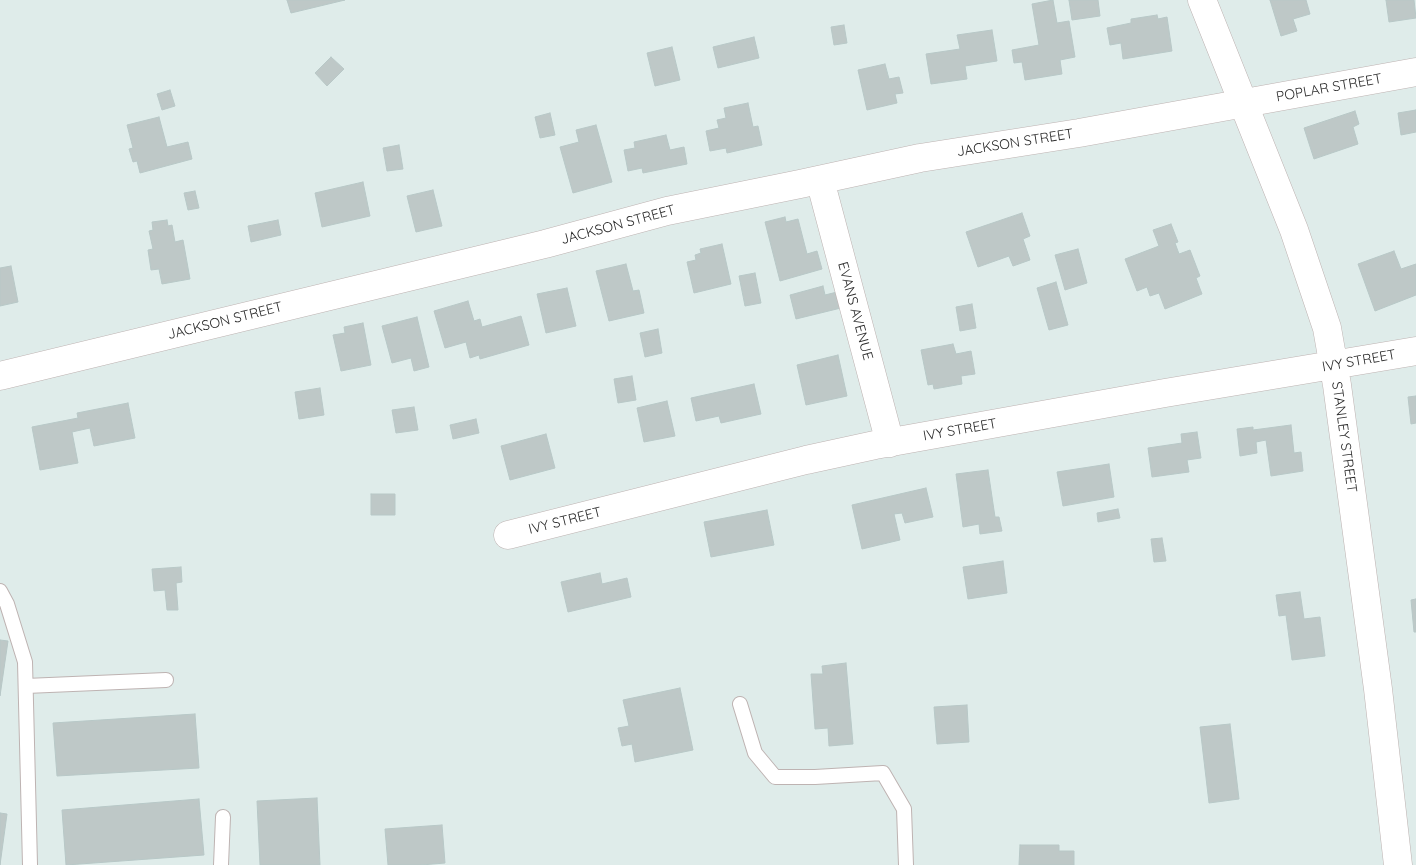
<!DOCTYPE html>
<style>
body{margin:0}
canvas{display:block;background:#dfecea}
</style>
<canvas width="1416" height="865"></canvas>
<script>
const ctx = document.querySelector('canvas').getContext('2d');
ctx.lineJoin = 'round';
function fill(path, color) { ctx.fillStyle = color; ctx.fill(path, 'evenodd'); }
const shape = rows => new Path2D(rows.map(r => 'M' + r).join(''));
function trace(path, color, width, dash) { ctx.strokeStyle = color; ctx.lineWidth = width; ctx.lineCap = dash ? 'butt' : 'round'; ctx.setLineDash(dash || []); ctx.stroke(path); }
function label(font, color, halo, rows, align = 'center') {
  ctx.font = font + ' Quicksand,sans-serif'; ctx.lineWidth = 4.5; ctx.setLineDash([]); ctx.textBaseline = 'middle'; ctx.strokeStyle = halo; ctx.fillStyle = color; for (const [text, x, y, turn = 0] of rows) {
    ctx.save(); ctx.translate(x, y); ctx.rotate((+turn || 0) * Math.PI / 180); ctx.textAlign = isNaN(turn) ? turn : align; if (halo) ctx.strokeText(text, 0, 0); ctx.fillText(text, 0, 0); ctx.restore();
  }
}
const building = shape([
 [287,0,345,0,291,13,287,0],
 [1053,0,1057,23,1069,21,1075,57,1060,60,1062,74,1025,80,1022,62,1014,63,1012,50,1039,45,1032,4,1053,0],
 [1069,0,1098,0,1100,16,1072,20,1069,0],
 [1270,0,1306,0,1310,14,1293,19,1297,31,1281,36,1270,0],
 [1386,0,1414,0,1416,18,1389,22,1386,0],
 [1157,15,1158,19,1167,17,1172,51,1123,59,1121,43,1110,45,1107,28,1131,23,1131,19,1157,15],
 [844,25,847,43,834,45,831,27,844,25],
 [992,30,997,61,965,66,967,79,931,84,926,54,960,49,957,35,992,30],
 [754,37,759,58,718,68,713,47,754,37],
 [672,47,680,80,655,86,647,53,672,47],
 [331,57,344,69,327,86,315,73,331,57],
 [885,64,889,79,899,77,903,93,895,94,897,103,867,110,858,70,885,64],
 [170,90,175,106,162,110,157,94,170,90],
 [748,103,753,127,758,126,762,145,727,153,726,148,710,151,706,131,719,128,717,120,726,118,724,108,748,103],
 [1416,110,1416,132,1401,135,1398,113,1416,110],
 [1355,111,1359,124,1353,127,1358,144,1314,159,1304,128,1355,111],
 [550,113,555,135,540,138,535,117,550,113],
 [159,117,167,147,188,142,192,159,140,173,137,161,133,162,129,149,133,148,127,125,159,117],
 [596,125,612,182,573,193,560,147,579,142,576,130,596,125],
 [666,135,670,150,684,147,687,164,643,173,642,168,628,171,624,150,635,148,634,142,666,135],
 [399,145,403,169,387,171,383,148,399,145],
 [363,182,370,216,322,227,315,193,363,182],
 [433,190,442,226,416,232,407,196,433,190],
 [195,191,199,208,188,210,184,193,195,191],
 [1022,213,1030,236,1023,239,1030,260,1013,266,1009,256,978,267,966,232,1022,213],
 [785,217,786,222,798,219,807,254,817,251,822,269,780,281,765,222,785,217],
 [167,220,168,226,172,225,175,242,183,240,190,279,162,284,159,269,151,270,148,250,153,249,149,231,153,230,152,222,167,220],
 [278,220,281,235,251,242,248,226,278,220],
 [1171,224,1178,242,1175,243,1179,254,1190,250,1200,276,1196,278,1202,294,1165,309,1159,293,1150,296,1147,287,1137,291,1125,259,1159,246,1153,230,1171,224],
 [722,244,731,284,694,293,687,262,696,260,695,255,701,253,700,249,722,244],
 [1078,249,1087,283,1065,290,1055,255,1078,249],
 [1394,251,1401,269,1416,264,1416,295,1375,311,1358,264,1394,251],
 [626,264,633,291,639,290,644,313,609,321,596,271,626,264],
 [11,266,18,302,0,306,0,268,11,266],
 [755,273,761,303,745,306,739,276,755,273],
 [1056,282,1068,325,1049,330,1037,288,1056,282],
 [823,286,825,295,841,291,845,307,796,319,790,295,823,286],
 [567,288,576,326,546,333,537,294,567,288],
 [468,301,474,321,480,319,482,327,521,316,529,345,480,359,479,355,470,358,466,342,445,348,434,311,468,301],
 [972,304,976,328,960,331,956,307,972,304],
 [417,317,429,367,414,371,411,358,392,363,382,326,417,317],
 [363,323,371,365,341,371,333,335,345,333,344,327,363,323],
 [658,329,662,353,645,357,640,333,658,329],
 [953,344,956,354,971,351,975,374,961,376,962,384,934,389,933,384,928,385,921,350,953,344],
 [838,355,847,396,806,405,797,365,838,355],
 [632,376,636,400,618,403,614,379,632,376],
 [754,384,761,414,721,423,719,416,696,421,691,398,754,384],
 [320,388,324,415,299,419,295,392,320,388],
 [1416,396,1416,423,1411,424,1408,397,1416,396],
 [667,401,675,436,644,442,637,408,667,401],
 [128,403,135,438,94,446,90,428,72,432,78,463,40,470,32,427,78,418,77,413,128,403],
 [414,407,418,430,396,433,392,410,414,407],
 [476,419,479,433,453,439,450,425,476,419],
 [1291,425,1294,453,1301,452,1303,471,1271,476,1266,440,1256,442,1257,453,1240,456,1237,429,1253,427,1253,430,1291,425],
 [1197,432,1201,458,1187,460,1189,472,1152,477,1148,448,1182,443,1181,434,1197,432],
 [546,434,555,468,510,480,501,446,546,434],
 [1109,464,1114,497,1063,506,1057,472,1109,464],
 [988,470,995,517,999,517,1002,531,980,534,979,524,963,527,956,474,988,470],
 [926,488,933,517,905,523,902,513,894,514,900,540,862,549,852,505,926,488],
 [371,494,395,494,395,515,371,515,371,494],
 [1118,509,1120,518,1098,522,1097,513,1118,509],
 [767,510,774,545,711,557,704,522,767,510],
 [1162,538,1166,561,1154,562,1151,539,1162,538],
 [1003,561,1007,593,968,599,963,567,1003,561],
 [181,567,182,582,176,583,178,610,167,610,165,590,154,591,152,569,181,567],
 [600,573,602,584,627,578,631,597,568,612,561,582,600,573],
 [1300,592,1304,619,1320,617,1325,656,1292,660,1286,615,1279,616,1276,595,1300,592],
 [1416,599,1416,632,1414,632,1411,600,1416,599],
 [0,640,8,641,0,696,0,640],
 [846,663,853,744,829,746,828,728,815,729,811,674,823,674,822,666,846,663],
 [680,688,693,750,635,762,632,744,622,746,618,728,629,726,623,700,680,688],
 [967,705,969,742,937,744,934,707,967,705],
 [195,714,199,768,57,776,53,723,195,714],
 [1230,724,1239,799,1209,803,1200,727,1230,724],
 [317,798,320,865,260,865,257,801,317,798],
 [199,799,204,855,66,865,62,810,199,799],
 [0,813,7,814,0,865,0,813],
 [442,825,445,863,421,865,388,865,385,829,442,825],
 [1020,845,1059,845,1059,851,1074,851,1074,865,1019,865,1020,845]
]);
fill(building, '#bec8c7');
trace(building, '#b8c8c7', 1);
const service = shape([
 [0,591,7,604,25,662,30,865],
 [26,686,166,680],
 [740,704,755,753,775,777,815,777,883,773,904,809,906,865],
 [221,865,223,817]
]);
const minor = shape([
 [1202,0,1294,230,1327,328,1337,385,1378,689,1398,865],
 [820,180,890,443],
 [0,376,545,244,667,211,800,184,920,158,1079,133,1416,72],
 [508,535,806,460,875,445,1165,393,1416,351]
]);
trace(service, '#beb3b2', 16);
trace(minor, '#beb3b2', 29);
trace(service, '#fff', 14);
trace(minor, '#fff', 28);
label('14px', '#2b2b2b', '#fff', [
 ["POPLAR STREET",1329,88,-10],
 ["JACKSON STREET",1015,143,-9],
 ["JACKSON STREET",618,225,-15],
 ["EVANS AVENUE",855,311,75],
 ["JACKSON STREET",225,321,-14],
 ["IVY STREET",1359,361,-10],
 ["IVY STREET",960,430,-10],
 ["STANLEY STREET",1344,437,82],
 ["IVY STREET",565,521,-14]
]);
</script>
